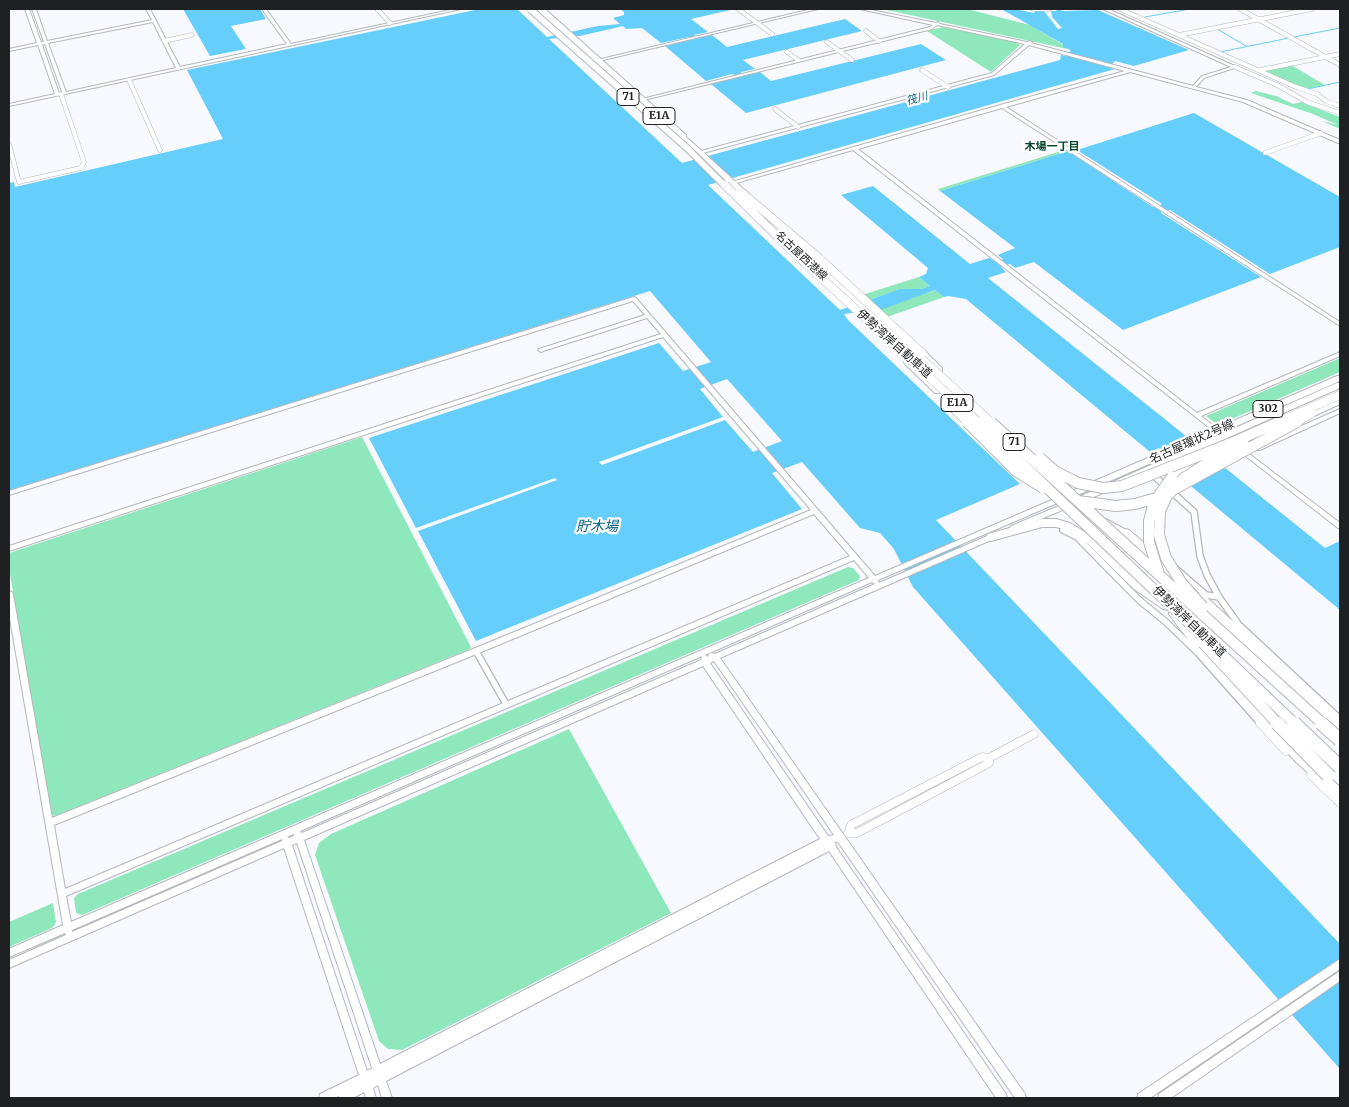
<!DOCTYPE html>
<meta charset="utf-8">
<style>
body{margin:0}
#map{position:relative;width:1349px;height:1107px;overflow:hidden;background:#f7f9fe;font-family:Merriweather,serif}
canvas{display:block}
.frame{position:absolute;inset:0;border:10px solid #1f2022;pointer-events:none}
</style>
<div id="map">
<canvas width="1349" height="1107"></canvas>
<div class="frame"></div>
</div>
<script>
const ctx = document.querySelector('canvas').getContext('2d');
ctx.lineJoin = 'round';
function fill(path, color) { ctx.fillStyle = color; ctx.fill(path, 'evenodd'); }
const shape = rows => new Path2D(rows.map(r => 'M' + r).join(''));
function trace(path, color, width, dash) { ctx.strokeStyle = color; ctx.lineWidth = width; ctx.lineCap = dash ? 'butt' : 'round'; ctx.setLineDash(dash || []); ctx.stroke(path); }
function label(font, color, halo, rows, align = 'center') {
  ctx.font = font + ' Merriweather,"Noto Sans JP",serif'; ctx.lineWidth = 4.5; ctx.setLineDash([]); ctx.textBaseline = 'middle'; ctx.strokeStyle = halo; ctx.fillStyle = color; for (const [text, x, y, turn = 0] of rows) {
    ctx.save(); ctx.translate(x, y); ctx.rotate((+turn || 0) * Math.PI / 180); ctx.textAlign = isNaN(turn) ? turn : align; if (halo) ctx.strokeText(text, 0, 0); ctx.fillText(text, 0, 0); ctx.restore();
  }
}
fill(shape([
 [882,9,967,9,1030,25,1072,50],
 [943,27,1015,42,1020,45,991,72,927,31],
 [1291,65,1325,85,1307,89,1263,71],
 [1256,91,1276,96,1293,104,1301,102,1340,117,1340,129,1322,121,1338,125,1313,114,1251,93],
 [1068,149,1156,207,1068,151,940,191,938,189],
 [919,277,930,286,921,289,901,290,868,300,862,295],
 [936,290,944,297,887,317,877,309],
 [1340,358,1340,372,1218,425,1206,416],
 [362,437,471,647,470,649,55,816,51,814,9,568,9,553],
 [848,567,853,568,860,576,859,580,82,915,76,913,74,898,78,894],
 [569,729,671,913,402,1050,388,1049,379,1041,315,855,319,843,331,834],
 [53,903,56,923,52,928,9,947,9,922]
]), '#8ee8bb');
fill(shape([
 [183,9,260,9,266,19,231,26,246,49,210,56],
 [480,9,517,9,547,37,598,26,620,24,613,18,624,15,624,12,620,9,735,9,691,19,708,32,694,35,696,38,712,35,727,47,845,19,862,31,743,60,755,69,741,72,743,76,760,72,771,81,921,44,946,60,746,113,711,84,738,76,732,74,706,81,665,46,690,40,689,37,661,43,642,28,626,29,623,26,580,36,549,39,682,163,1060,60,1061,55,1065,56,1071,50,1063,47,1063,44,1003,10,1014,9,1034,13,1036,10,1044,11,1058,29,1062,28,1052,17,1051,11,1057,11,1055,9,1064,11,1098,10,1189,50,1134,66,1115,61,1109,68,1115,69,708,185,840,310,901,289,921,289,930,286,919,277,926,274,928,268,841,195,873,186,970,264,989,258,997,262,1003,259,998,255,1015,248,940,191,1068,151,1153,207,1156,207,1162,204,1077,150,1194,113,1340,197,1340,247,1270,274,1170,210,1161,211,1161,213,1261,277,1123,330,1034,262,1015,268,1010,264,1001,265,1001,267,1006,272,988,278,1186,436,1178,440,1196,454,1204,451,1325,548,1340,541,1340,610,1168,467,1176,463,1159,448,1150,452,966,299,948,296,944,297,935,290,883,309,844,314,848,320,1020,484,936,520,1340,944,1340,1069,913,587,894,549,880,533,860,528,802,462,772,473,802,509,476,641,418,531,557,480,555,478,416,528,369,438,659,343,683,371,711,362,650,291,9,491,9,183,14,182,15,187,223,139,187,70],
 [727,379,782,441,753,452,725,420,602,465,599,462,723,417,700,389]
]), '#66cefa');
trace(shape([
 [1145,17,1190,9],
 [1217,29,1246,46],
 [1294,37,1340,28],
 [1220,52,1289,38],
 [1308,89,1340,82]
]), '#66cefa', 1);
const minorFar2 = shape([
 [377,9,390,23],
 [738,9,772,34],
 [1033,9,1049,9],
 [1120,9,1296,87,1317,94,1326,101,1340,106],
 [1240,9,1340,65],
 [866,31,879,41],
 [1179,35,1312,9],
 [164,41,192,35],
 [827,42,852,60],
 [787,52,798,60],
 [1235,67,1277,85,1307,102,1340,113],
 [922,70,948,87],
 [1260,70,1340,54],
 [129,80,160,150],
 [775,109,798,127],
 [9,144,19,182,81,168,84,162,61,94],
 [1265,153,1321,133]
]);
const minorFar1 = shape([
 [1152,474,1194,512,1200,556,1207,575,1219,597,1239,625,1340,719],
 [1063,530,1077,537,1139,600,1166,622,1198,653,1261,724],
 [1176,569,1206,595,1219,597],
 [476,651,506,704]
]);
const minor = shape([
 [1260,723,1286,751],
 [1311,775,1340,803],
 [849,832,851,825,982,757,989,758,1034,734],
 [848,833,857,833,989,763,989,758]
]);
const tertiary = shape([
 [25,9,29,9,41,42,44,42,32,9,36,9,47,41,152,20,146,9,150,9,180,67,287,44,262,9,266,9,291,44,455,9,461,9,9,106,9,104,55,94,38,45,9,51,9,49,37,43,25,9],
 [153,22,176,68,66,92,48,43,153,22],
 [45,44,62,92,59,93,42,45,45,44],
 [812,9,818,9,599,61,597,60,812,9],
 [860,9,866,9,936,23,938,22,940,24,1027,42,1030,41,1032,42,1031,43,1193,86,1202,76,1231,67,1103,9,1108,9,1237,67,1204,78,1196,87,1247,100,1340,140,1340,143,1338,143,1243,102,1130,72,1006,107,1340,322,1340,326,1002,108,858,149,1197,413,1338,353,1340,352,1340,356,1201,416,1220,431,1217,433,1215,432,853,150,736,183,732,182,1000,105,1125,71,1029,45,994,75,703,153,701,153,701,151,992,73,1025,44,937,25,932,29,644,100,642,99,930,27,933,25,860,9],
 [634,297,636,298,875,576,1068,493,1072,493,1080,501,1079,503,1015,530,1011,530,1010,528,1011,526,1073,500,1069,498,878,580,879,583,994,533,998,533,999,535,998,537,720,658,1025,1094,1026,1098,1015,1098,838,842,835,842,836,847,1006,1094,1007,1098,996,1098,829,851,386,1081,392,1098,382,1098,378,1085,373,1088,376,1098,366,1098,364,1092,353,1098,338,1098,339,1096,334,1098,319,1098,320,1094,359,1075,284,848,9,968,9,960,66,935,65,933,9,957,9,949,63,925,9,613,9,591,12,592,13,594,52,818,473,649,811,510,663,337,9,551,9,546,661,334,647,318,543,351,541,352,538,350,539,349,645,315,633,301,9,495,9,491,634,297],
 [814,514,850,556,65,889,54,825,479,653,814,514],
 [854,560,869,578,71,922,66,896,854,560],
 [872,582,875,584,715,654,712,653,709,654,708,657,705,655,872,582],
 [702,656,701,660,302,833,300,831,702,656],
 [714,661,834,835,828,836,710,663,714,661],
 [703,666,820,839,380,1064,304,840,703,666],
 [294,834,294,836,289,838,287,837,294,834],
 [282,839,282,841,72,932,72,930,282,839],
 [297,843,372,1068,367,1071,292,845,297,843],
 [1340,409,1340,413,1260,450,1256,450,1255,448,1256,446,1340,409],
 [1223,434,1340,523,1340,528,1338,528,1221,437,1220,436,1221,435,1223,434],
 [1102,519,1106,519,1128,531,1129,533,1126,535,1124,535,1102,523,1101,521,1102,519],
 [1340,959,1340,969,1150,1098,1137,1098,1138,1094,1340,959],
 [1340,971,1340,981,1171,1098,1158,1098,1159,1094,1340,971]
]);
const primary = shape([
 [540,9,545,9,686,135,686,137,682,137,540,9]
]);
const trunk = shape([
 [1337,376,1340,376,1340,381,1073,497,1070,498,1066,495,1067,493,1337,376],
 [1337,383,1340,383,1340,388,1080,503,1077,504,1073,501,1074,499,1337,383]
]);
const motorway = shape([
 [534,9,540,9,703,152,750,195,750,199,744,199,699,154,534,9],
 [770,221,776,221,825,268,916,349,916,353,910,353,819,272,770,225,770,221],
 [922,350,925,351,942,368,942,372,936,372,919,355,918,353,922,350],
 [908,359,911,360,941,389,942,391,941,393,935,393,905,364,904,362,908,359],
 [1340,398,1340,404,1314,416,1311,417,1307,414,1308,412,1340,398],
 [1200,456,1203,457,1205,459,1203,461,1175,479,1169,479,1167,477,1169,475,1200,456],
 [1042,519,1056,519,1070,523,1093,537,1142,583,1171,603,1171,607,1177,608,1203,643,1259,707,1304,754,1340,787,1340,799,1336,798,1296,762,1251,713,1195,649,1169,614,1169,610,1163,609,1134,589,1087,543,1064,529,1056,527,1042,527,991,541,986,537,988,534,1042,519],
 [1126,529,1129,530,1181,574,1182,577,1181,580,1173,580,1123,536,1121,533,1126,529],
 [1199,593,1203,594,1340,719,1340,731,1336,729,1195,600,1194,597,1195,594,1199,593]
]);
trace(minorFar2, '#b4b7bc', 5);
trace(minorFar1, '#b4b7bc', 8);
trace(minor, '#b4b7bc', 9);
trace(tertiary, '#b4b7bc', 2);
trace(primary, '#b4b7bc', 2);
trace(trunk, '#b4b7bc', 2);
trace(motorway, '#b4b7bc', 2);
trace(minorFar2, '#fff', 4);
trace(minorFar1, '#fff', 5.5);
trace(minor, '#fff', 8);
fill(tertiary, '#fff');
fill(primary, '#fff');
fill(trunk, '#fff');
fill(motorway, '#fff');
const motorwayBridgeFar3 = shape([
 [530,9,687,148,726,187]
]);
const motorwayBridgeFar2 = shape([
 [725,185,788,247,979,423],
 [740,191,819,258,922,353],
 [913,351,992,423],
 [952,407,968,423],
 [1276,423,1340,395],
 [1295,423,1311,414]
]);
const motorwayBridgeFar1 = shape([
 [967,422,1016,471,1043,488],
 [978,422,1295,724],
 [991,422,1323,724],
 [1040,458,1055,471,1078,483,1103,488,1122,486,1229,444,1279,422],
 [1078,501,1116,506,1135,504,1160,497,1297,422],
 [1159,574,1149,542,1149,521,1154,502,1172,477],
 [1203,607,1181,582,1166,558,1159,535,1160,511,1167,496,1184,478,1209,462,1244,444],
 [1203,643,1278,724]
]);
const motorwayBridge = shape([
 [1277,723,1328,775],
 [1294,723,1340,767],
 [1321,723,1340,740]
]);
trace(motorwayBridgeFar3, '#b4b7bc', 8, []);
trace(motorwayBridgeFar2, '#b4b7bc', 9, []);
trace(motorwayBridgeFar1, '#b4b7bc', 12, []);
trace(motorwayBridge, '#b4b7bc', 15, []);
trace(motorwayBridgeFar3, '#fff', 6);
trace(motorwayBridgeFar2, '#fff', 8);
trace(motorwayBridgeFar1, '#fff', 10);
trace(motorwayBridge, '#fff', 13);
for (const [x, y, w] of [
 [628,97,22],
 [659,116,32],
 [957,403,32],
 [1268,409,30],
 [1014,442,22]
]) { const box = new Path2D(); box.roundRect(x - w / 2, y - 8.5, w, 17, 4); ctx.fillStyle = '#fff'; ctx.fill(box); trace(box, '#1f2022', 1); }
label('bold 11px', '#1f2022', null, [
 ["71",628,97],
 ["E1A",659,116],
 ["E1A",957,403],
 ["302",1268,409],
 ["71",1014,442]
]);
label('italic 11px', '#065f7c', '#fff', [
 ["筏川",917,99,-15]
]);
label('bold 11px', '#024629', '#fff', [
 ["木場一丁目",1052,147]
]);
label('11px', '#1f2022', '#fff', [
 ["名古屋西港線",801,256,43]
]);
label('12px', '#1f2022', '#fff', [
 ["伊勢湾岸自動車道",894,344,42],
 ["名古屋環状2号線",1192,442,-24],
 ["伊勢湾岸自動車道",1189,622,44]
]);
label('italic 14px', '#065f7c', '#fff', [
 ["貯木場",597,527]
]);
</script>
